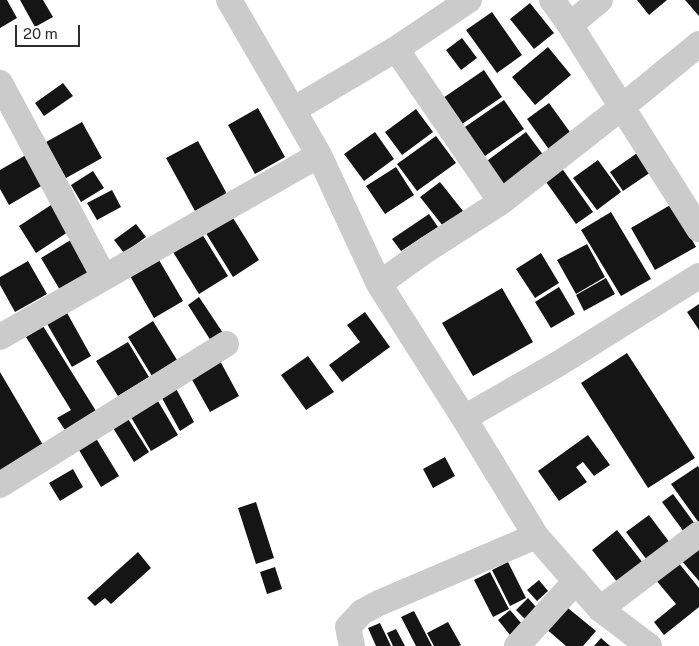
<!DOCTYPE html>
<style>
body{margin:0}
#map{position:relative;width:699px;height:646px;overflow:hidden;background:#fff;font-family:"Public Sans",sans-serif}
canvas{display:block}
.scale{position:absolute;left:15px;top:25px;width:65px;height:22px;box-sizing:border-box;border:2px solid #2e2e2e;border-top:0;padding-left:6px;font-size:15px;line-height:18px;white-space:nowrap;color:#2e2e2e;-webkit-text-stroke:4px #fff;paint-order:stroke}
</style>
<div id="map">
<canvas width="699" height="646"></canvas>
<div class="scale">20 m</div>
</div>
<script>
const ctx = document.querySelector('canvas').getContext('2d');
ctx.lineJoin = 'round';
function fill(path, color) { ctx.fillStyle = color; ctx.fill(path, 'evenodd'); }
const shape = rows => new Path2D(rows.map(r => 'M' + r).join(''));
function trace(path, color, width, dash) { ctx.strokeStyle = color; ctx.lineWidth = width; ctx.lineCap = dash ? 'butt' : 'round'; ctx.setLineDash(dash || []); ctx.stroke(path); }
fill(shape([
 [0,0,7,0,17,18,0,28],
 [20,0,43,0,53,17,35,27],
 [637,0,667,0,649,15],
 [685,0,699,0,699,16],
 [530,3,554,33,534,49,510,19],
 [492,12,522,55,497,73,466,30],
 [462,38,477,58,461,70,446,50],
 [548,47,571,75,535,105,512,77],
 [484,70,502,97,459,126,440,100],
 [63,83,73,96,44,116,35,103],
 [504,100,524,129,482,158,462,129],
 [549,103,575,139,553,155,527,119],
 [258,108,285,157,255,174,228,125],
 [416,109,433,132,402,155,385,132],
 [82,122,102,158,66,178,46,142],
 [375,132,394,159,364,181,344,154],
 [526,132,547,160,505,191,484,163],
 [436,136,456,163,417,191,397,164],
 [198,141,227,194,195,211,166,158],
 [640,151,654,170,623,191,610,172],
 [26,155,43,185,9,205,0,189,0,170],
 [598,160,621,192,597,210,573,178],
 [396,167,414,195,385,214,366,186],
 [561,167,593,212,576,224,544,179],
 [93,171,104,188,81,202,71,185],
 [440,182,463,211,443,226,420,197],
 [112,190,121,207,97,220,87,203],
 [672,204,696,247,655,270,631,228],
 [51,205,68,232,36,253,19,226],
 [611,212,651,279,621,296,581,230],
 [230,213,259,260,233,277,204,230],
 [429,214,438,227,401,251,392,239],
 [136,224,146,237,124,253,114,240],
 [202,234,228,276,199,294,173,252],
 [74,238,94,270,60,290,41,258],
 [587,244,605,277,576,294,557,260],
 [541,253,559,283,535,298,516,269],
 [159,260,183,301,154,318,130,276],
 [28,261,47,294,15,312,0,285,0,277],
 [606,278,615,294,584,311,576,295],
 [559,287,575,314,551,328,535,302],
 [502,288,533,342,473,376,442,323],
 [199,297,223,333,211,341,188,305],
 [699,304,699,330,687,312],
 [66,311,91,356,72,367,46,322],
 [365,312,390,347,342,382,329,365,360,342,347,325],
 [153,321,177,360,152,376,128,337],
 [43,326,96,411,65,430,57,418,71,410,26,337],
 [128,342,149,377,118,396,96,361],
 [627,353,695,458,648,488,581,383],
 [308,356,334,392,306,410,281,375],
 [219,359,239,396,210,412,190,376],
 [0,372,43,445,0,471],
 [172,381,194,422,180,431,157,389],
 [155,396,178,435,151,451,128,412],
 [125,414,149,452,134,462,110,423],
 [94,435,119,476,101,487,76,445],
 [588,435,610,465,594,476,583,462,576,467,587,482,559,501,538,471],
 [445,457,455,476,433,488,423,469],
 [698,466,699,468,699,523,671,484],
 [73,469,83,487,60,501,49,483],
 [673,494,695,524,684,532,662,502],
 [256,502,274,558,256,564,238,508],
 [649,515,670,543,647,560,626,532],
 [617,530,643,563,618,583,592,550],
 [699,545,699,581,681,560],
 [138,552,151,568,111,604,105,598,95,606,87,598],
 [677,561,699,588,699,607,664,635,654,622,676,604,655,579],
 [508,562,526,598,510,606,492,570],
 [275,567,282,589,267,594,260,572],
 [490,572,509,609,493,617,474,580],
 [539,580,548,591,537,601,527,590],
 [528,598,536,607,525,619,516,610],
 [563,604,596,631,583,646,566,646,544,627],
 [510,610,522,624,510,635,498,620],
 [414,611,432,646,416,646,401,617],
 [448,622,461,645,459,646,434,646,427,633],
 [380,623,391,646,376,646,368,628],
 [396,629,405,646,393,646,387,633],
 [601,638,610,646,594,646]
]), '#151515');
trace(shape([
 [229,0,319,155,379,284,464,418,536,536,600,609,649,646],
 [552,0,570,25,699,229],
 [570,25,600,0],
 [396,49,469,0],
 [0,83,104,277],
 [293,110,396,49,501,202],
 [379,284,426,250,501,202,622,107,699,44],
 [0,337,319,155],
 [464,418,558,364,699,276],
 [0,485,226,344],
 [600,609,699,534],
 [352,646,348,627,362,612,379,603,536,536],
 [517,646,576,581]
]), '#cbcbcb', 26);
</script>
